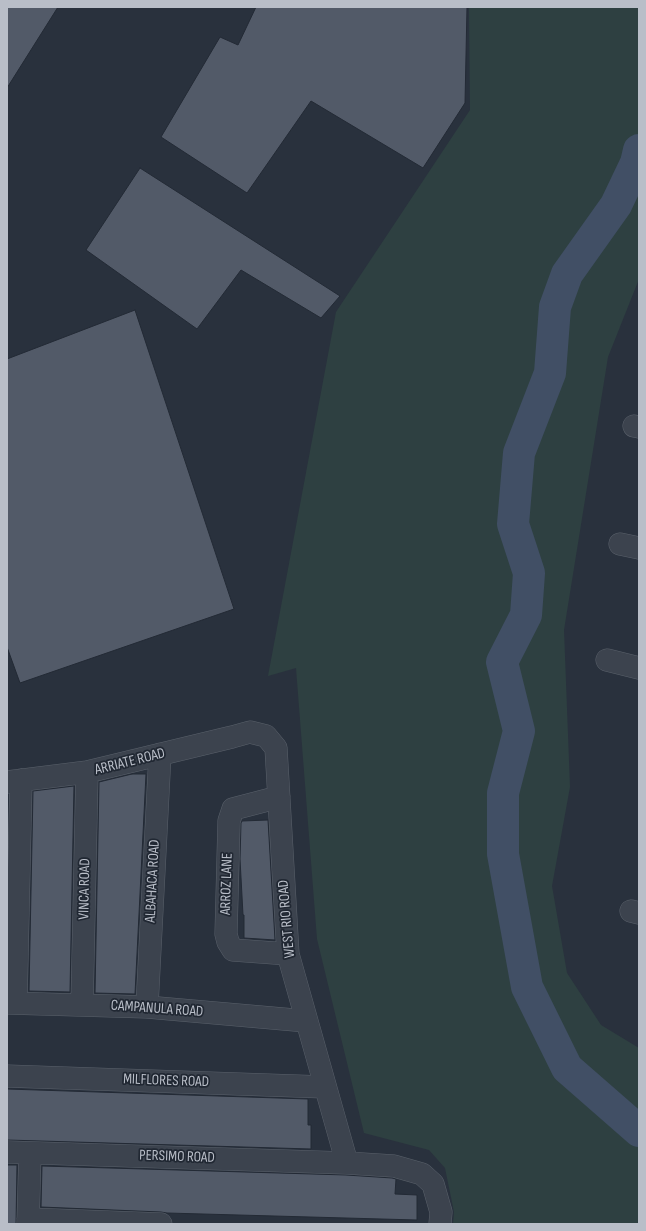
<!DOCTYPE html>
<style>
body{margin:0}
#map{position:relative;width:646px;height:1231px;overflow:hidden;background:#29313d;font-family:"Sofia Sans Condensed",sans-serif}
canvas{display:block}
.frame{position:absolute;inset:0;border:8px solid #b9bec8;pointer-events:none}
</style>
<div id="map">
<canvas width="646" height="1231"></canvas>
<div class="frame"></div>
</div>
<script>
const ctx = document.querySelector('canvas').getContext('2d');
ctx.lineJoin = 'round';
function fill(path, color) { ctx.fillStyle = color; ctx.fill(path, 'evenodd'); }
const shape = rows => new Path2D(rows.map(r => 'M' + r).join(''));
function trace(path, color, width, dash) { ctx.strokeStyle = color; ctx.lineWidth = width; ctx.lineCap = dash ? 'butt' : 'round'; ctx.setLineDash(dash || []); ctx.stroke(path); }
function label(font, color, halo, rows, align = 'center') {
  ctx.font = font + ' "Sofia Sans Condensed",sans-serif'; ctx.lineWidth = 3.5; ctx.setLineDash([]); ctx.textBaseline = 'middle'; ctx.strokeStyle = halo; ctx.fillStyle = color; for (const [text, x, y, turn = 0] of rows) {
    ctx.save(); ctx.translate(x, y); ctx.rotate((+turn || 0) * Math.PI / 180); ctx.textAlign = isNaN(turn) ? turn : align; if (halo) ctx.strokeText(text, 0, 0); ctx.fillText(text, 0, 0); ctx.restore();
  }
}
fill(shape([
 [469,7,639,7,639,279,608,357,564,630,570,787,552,886,567,973,601,1025,639,1048,639,1224,453,1224,454,1212,445,1168,429,1150,364,1133,317,939,296,668,268,676,336,312,470,110]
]), '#2e4041');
trace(shape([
 [639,150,636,163,616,205,567,274,555,307,550,373,519,453,513,524,529,573,526,615,502,662,519,731,503,793,503,854,527,987,567,1068,639,1131]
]), '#414f65', 32);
const building = shape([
 [7,7,58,7,7,88,7,7],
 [256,7,467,7,465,103,423,168,311,101,247,193,161,137,220,37,238,45,256,7],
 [140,168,340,296,321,318,241,270,197,329,86,250,140,168],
 [135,310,234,609,20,683,7,647,7,359,135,310],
 [132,774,146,774,135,994,95,993,99,782,132,774],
 [74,786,70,992,29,991,33,791,74,786],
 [268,820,275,940,244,938,244,915,243,915,240,859,241,823,242,821,268,820],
 [7,1089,308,1099,308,1125,311,1125,311,1149,7,1140,7,1089],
 [7,1165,17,1165,16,1224,7,1224,7,1165],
 [42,1166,346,1175,392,1178,396,1179,395,1194,417,1195,417,1220,167,1213,161,1212,41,1207,42,1166]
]);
fill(building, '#525a68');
trace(building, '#232a35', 1);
const minor = shape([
 [634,426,639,427],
 [620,544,639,548],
 [607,660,639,668],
 [7,782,87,772,232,737,250,732,266,736,276,748,288,954,347,1163],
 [279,797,233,809,229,821,226,934,228,942,233,950,288,954],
 [631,911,639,913],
 [7,1003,147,1007,306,1021],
 [16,1003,21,780],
 [82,1005,87,772],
 [147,1007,160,754],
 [7,1076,325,1087],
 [7,1152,347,1163,394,1166,422,1174,433,1184,441,1212,440,1224],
 [28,1219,161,1224],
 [28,1224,30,1153]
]);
trace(minor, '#5a616b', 23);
trace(minor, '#3c434e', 22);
label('15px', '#b9bec8', '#212833', [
 ["ARRIATE ROAD",130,762,-14],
 ["ALBAHACA ROAD",153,881,-87],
 ["ARROZ LANE",227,884,-88],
 ["VINCA ROAD",85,889,-89],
 ["WEST RIO ROAD",287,919,-95],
 ["CAMPANULA ROAD",157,1009,4],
 ["MILFLORES ROAD",166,1081,2],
 ["PERSIMO ROAD",177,1157,2]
]);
</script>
